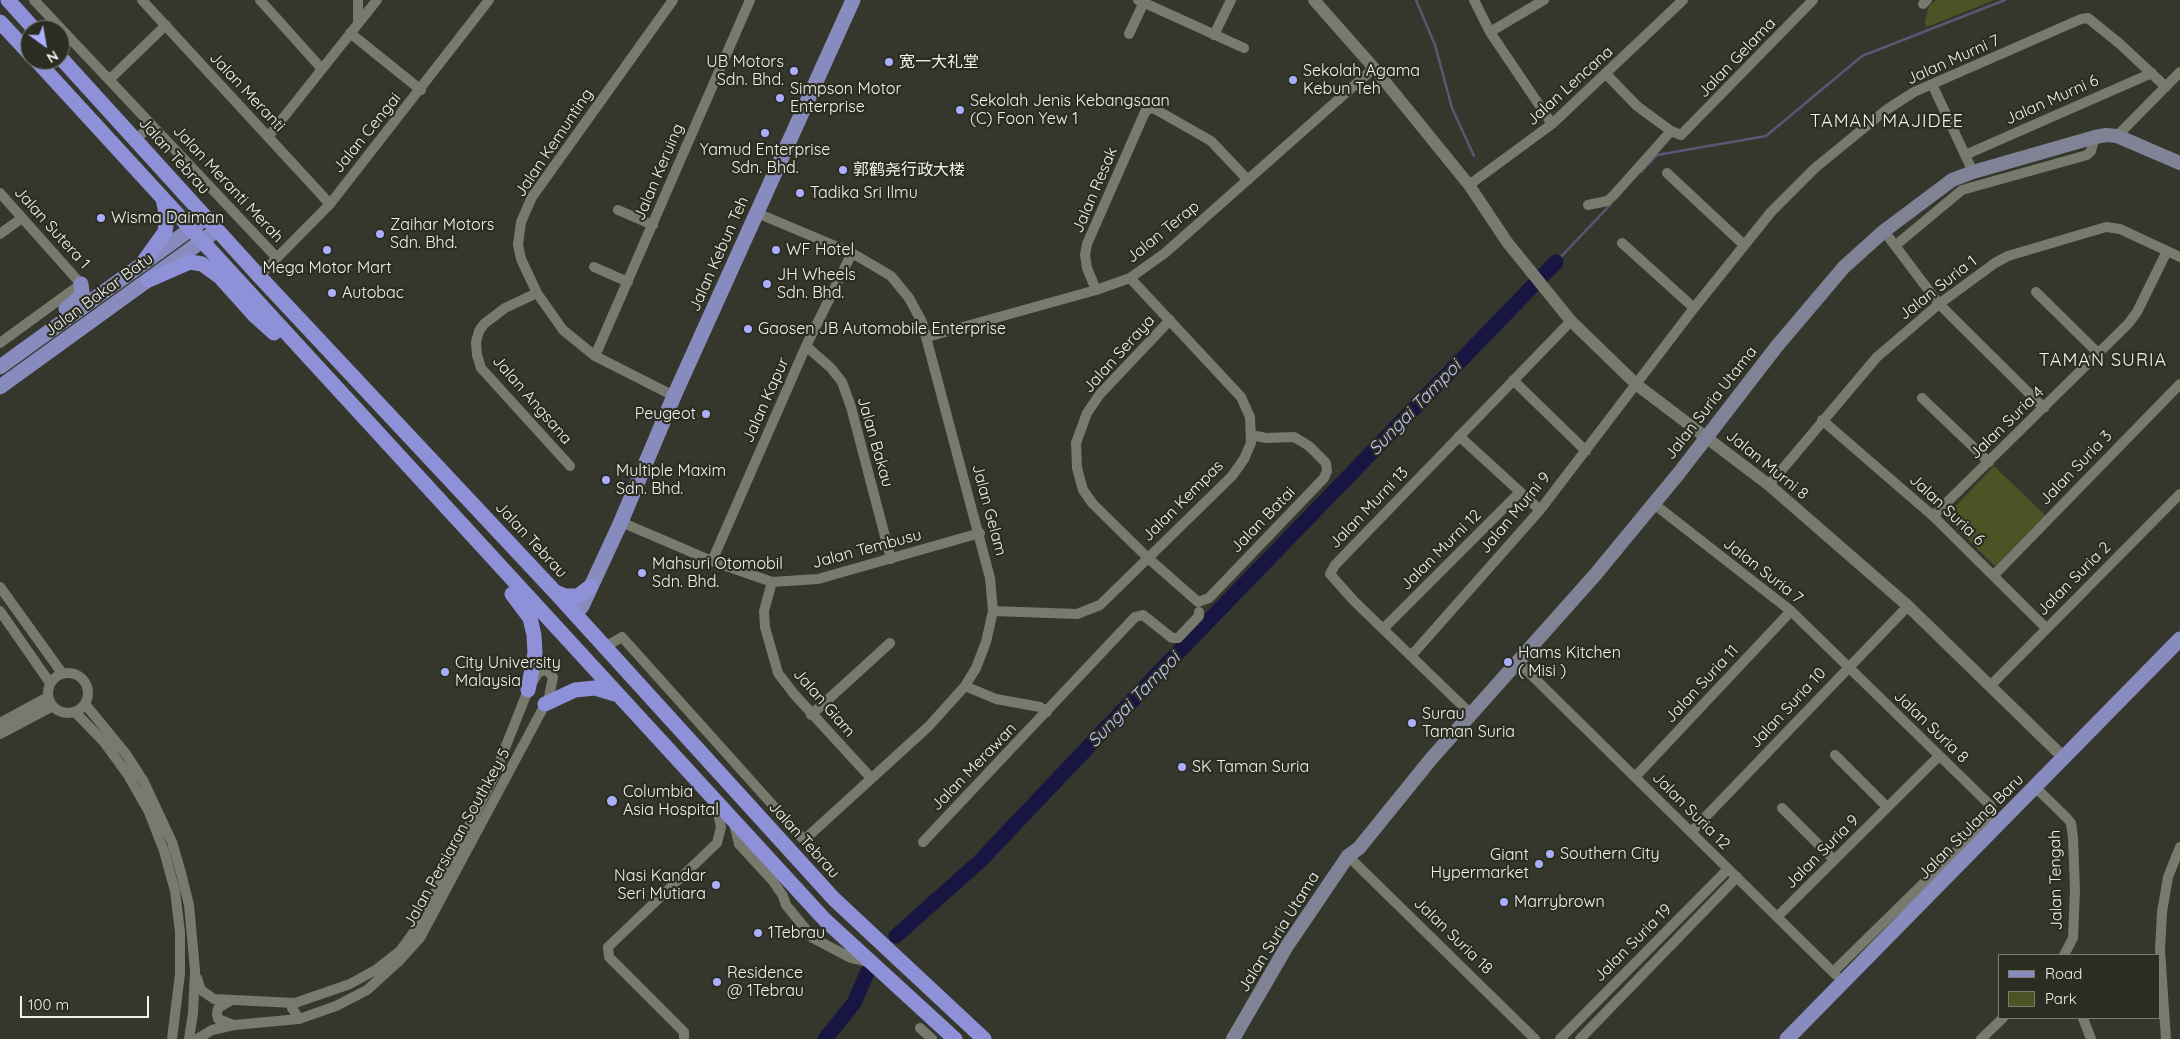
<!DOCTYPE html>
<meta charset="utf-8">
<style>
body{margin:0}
#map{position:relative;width:2180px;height:1039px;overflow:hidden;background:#35372c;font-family:Quicksand,sans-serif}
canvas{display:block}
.legend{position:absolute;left:1998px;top:954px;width:162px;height:65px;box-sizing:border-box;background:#2b2d22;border:1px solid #7a7c72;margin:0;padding:6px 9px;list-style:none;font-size:15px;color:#f0f2eb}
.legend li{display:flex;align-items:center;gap:10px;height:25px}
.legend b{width:25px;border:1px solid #7a7c72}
.north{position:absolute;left:20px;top:20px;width:50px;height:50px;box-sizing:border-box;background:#2b2d22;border:1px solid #7a7c72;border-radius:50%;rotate:148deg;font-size:14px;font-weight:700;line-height:20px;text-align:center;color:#f0f2eb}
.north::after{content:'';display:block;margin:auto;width:18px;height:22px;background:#abaffb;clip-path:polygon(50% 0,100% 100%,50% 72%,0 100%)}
.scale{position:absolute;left:20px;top:996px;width:129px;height:22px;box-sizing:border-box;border:2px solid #f0f2eb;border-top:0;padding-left:6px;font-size:15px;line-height:18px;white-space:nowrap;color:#f0f2eb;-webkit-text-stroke:4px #2b2d22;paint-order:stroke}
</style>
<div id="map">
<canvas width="2180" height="1039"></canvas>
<ul class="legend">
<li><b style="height:6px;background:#888bbd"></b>Road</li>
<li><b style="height:14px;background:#4d5324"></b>Park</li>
</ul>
<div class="north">N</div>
<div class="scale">100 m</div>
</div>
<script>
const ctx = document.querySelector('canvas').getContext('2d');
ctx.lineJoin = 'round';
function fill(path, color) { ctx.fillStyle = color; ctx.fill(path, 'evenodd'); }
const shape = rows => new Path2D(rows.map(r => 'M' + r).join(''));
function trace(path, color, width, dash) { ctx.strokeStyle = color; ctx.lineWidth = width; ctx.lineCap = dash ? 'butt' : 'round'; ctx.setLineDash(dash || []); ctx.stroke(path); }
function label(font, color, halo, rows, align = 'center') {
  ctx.font = font + ' Quicksand,"Noto Sans SC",sans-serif'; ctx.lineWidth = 4.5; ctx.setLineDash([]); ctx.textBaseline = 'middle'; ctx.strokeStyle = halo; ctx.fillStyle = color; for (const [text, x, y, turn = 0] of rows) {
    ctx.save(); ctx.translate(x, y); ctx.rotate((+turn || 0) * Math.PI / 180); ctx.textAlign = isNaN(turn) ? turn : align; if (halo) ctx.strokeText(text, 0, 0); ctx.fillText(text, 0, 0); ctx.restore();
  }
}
fill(shape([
 [1936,0,1994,0,1927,27,1925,23,1928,8],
 [1994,466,2045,515,1995,566,1945,517]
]), '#4d5324');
trace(shape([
 [1416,0,1435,45,1452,108,1474,156],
 [1641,172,1657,155,1766,136,1862,56,2005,0],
 [1556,262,1611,204]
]), '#5a5775', 2.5);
trace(shape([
 [896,936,980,861,1165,666,1556,262],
 [825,1039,854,1003,867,973]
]), '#191542', 15);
trace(shape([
 [34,0,277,258],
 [142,0,330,204],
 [260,0,322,69],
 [673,0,532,197,521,222,518,245,521,259,537,293,563,330,595,356,674,396],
 [1138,0,1244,48],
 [1474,0,1490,32,1552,124],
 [1923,4,1927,0],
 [358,24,358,0],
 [1490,32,1544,0],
 [350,33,421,90],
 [1129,34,1145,0],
 [1214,35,1231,0],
 [1606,74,1637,106,1671,131,1681,135,1813,0],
 [110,79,166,25],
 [1932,84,1973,172],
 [2117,136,2180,72],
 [268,137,377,0],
 [136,139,152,125],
 [1965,155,2152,73],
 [1667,173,1744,245],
 [1469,185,1552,124,1683,0],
 [0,193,81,284,0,343],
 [1588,205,1607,201,1613,196,1671,131],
 [618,210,653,225],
 [1884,231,1939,304,2044,408],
 [0,234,22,218],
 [1622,243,1694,308],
 [1896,245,1962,190,2087,155,2091,151,2095,137],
 [594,267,628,282],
 [259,276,330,204,489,0],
 [1096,290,1087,268,1085,255,1087,244,1145,112,1150,108,1155,109,1211,141,1248,180],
 [2036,292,2099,354],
 [537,293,505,308,484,324,479,331,476,342,477,355,481,368,570,466],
 [1170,320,1100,394,1087,413,1076,443,1077,468,1083,490,1093,504,1148,558,1198,602,1209,598,1324,478,1327,471,1326,463,1309,446,1294,437,1266,438,1251,435],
 [927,337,1096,290,1130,278,1165,253,1374,68],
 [806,346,831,368,842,382,851,407,891,559],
 [595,356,750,0],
 [1513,380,1586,451],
 [1922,398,1989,462],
 [1822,420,1933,516,2046,628],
 [1459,436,1540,510],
 [1769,485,1877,357,1939,304,1995,263,2008,256,2106,227,2120,229,2180,257],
 [1654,504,1791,611,1990,805,1992,809,1989,819,1833,972],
 [1933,516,2128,324,2137,312,2167,251],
 [621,522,712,561,772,582,818,579,980,533],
 [712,561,806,346,852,253],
 [1994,575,2180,384],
 [772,582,764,611,765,627,778,673,794,694,871,778],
 [0,587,62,673],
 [0,611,50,683],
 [993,611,1077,614,1100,605,1232,476,1244,459,1251,443,1250,417,1241,397,1130,278],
 [1383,629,1520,492],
 [605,647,622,637,804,840,929,726,965,686,976,668,986,642,993,611,990,578,922,322,909,298,891,276,852,253,757,213],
 [1411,656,1540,510,1694,308,1771,212,1815,168,1886,110,1914,92,2081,19,2088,18,2120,44,2166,87],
 [1518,662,1836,975],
 [546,669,553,677,549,697,420,938,400,960,367,990,336,1006,299,1019,292,1008,295,1003,350,984,377,969,400,951,419,925,494,776,528,690,538,673,546,669],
 '48 693a20 20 0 1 1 40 0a20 20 0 1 1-40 0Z',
 [965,686,996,699,1040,707,1047,712],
 [1990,686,2180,494],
 [85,704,126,754,144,782,172,842,181,873,189,905,195,970,193,1013,189,1039],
 [75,712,104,742,128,775,149,812,164,851,175,891,180,932,180,974,172,1039],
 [1471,714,1354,601,1330,574,1335,565,1571,321],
 [811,715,890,643],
 [0,723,48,697],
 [0,734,53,706],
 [1835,755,1887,807],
 [1635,777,1791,611],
 [2035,787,2067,818,2071,823,2073,838,2075,890,2073,938,2064,955],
 [1782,808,1834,860],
 [734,824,739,844,773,881,783,896,786,905,813,938,851,958,868,962],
 [1691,832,1908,606],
 [923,842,1135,617,1143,615,1172,638,1178,638,1199,616,1199,612],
 [1348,856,1535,1039],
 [1777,917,1939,756],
 [197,978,201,990,214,999,295,1003],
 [230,1001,218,1008,217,1014,218,1019,233,1025],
 [2083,1018,2091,1039],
 [920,1028,932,1039],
 [197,1039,212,1030,234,1025,299,1019],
 [684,1039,684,1032,609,957,608,947,717,843,721,827,716,804],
 [1560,1039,1728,869],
 [1580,1039,1737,877],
 [1981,1039,2003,1018],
 [2166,1039,2160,950,2162,912,2168,877,2180,847]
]), '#777a6d', 10);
trace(shape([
 [1314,0,1374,68,1469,185,1507,242,1571,321,1637,385,1769,485,1908,606,2063,757]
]), '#777a6d', 12);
trace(shape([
 [1233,1039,1287,946,1348,856,1359,848,1431,759,1595,575,1679,473,1777,346,1844,267,1884,231,1952,180,1973,172,2095,137,2106,135,2117,136,2180,163]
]), '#808395', 14);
trace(shape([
 [66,309,79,298,82,292,81,284],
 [0,367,206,218],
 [0,387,217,230],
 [575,614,582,606,620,524,674,396,853,0],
 [1787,1039,2180,639]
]), '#888bbd', 15);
trace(shape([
 [8,0,35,30],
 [0,22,30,54],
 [60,57,259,276,555,592,834,899,984,1039],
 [36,60,825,920,955,1039],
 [142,264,165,232,167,217,163,199],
 [149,280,190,262,202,264,220,277,255,316,274,333],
 [555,592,565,596,578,596,591,586],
 [512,594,530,618,534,635,535,653,528,690],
 [545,704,575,690,595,688,615,694]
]), '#8e91d8', 15);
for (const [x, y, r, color] of [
 [889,62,5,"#abaffb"],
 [794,71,5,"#abaffb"],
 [1293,80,5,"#abaffb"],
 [780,98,5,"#abaffb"],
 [960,110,5,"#abaffb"],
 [765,133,5,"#abaffb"],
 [843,170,5,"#abaffb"],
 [800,193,5,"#abaffb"],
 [101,218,5,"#abaffb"],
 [380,234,5,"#abaffb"],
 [327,250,5,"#abaffb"],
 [776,250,5,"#abaffb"],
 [767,284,5,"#abaffb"],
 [332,293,5,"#abaffb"],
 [748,329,5,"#abaffb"],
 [706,414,5,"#abaffb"],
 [606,480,5,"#abaffb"],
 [642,573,5,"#abaffb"],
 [1508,662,5,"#abaffb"],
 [445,672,5,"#abaffb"],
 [1412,723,5,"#abaffb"],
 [1182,767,5,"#abaffb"],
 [612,801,6,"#abaffb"],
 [1550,854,5,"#abaffb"],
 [1539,864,5,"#abaffb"],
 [716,885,5,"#abaffb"],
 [1504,902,5,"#abaffb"],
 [758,933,5,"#abaffb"],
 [717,982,5,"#abaffb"]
]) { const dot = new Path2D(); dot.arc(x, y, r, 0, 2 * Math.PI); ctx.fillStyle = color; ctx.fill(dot); trace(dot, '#2b2d22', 2); }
label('16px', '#f0f2eb', '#2b2d22', [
 ["Jalan Gelama",1737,58,-46],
 ["Jalan Murni 7",1953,60,-24],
 ["Jalan Lencana",1570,86,-42],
 ["Jalan Meranti",247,92,47],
 ["Jalan Murni 6",2052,100,-24],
 ["Jalan Cengai",367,133,-51],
 ["Jalan Kemunting",554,143,-56],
 ["Jalan Tebrau",174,156,48],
 ["Jalan Keruing",659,172,-67],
 ["Jalan Meranti Merah",228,184,47],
 ["Jalan Resak",1095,190,-67],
 ["Jalan Sutera 1",52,228,48],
 ["Jalan Terap",1163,232,-39],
 ["Jalan Kebun Teh",719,254,-66],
 ["Jalan Suria 1",1938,288,-38],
 ["Jalan Bakar Batu",99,295,-36],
 ["Jalan Seraya",1119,354,-48],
 ["Jalan Angsana",532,400,49],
 ["Jalan Kapur",766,400,-66],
 ["Jalan Suria Utama",1711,403,-52],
 ["Jalan Suria 4",2007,423,-44],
 ["Jalan Bakau",875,442,74],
 ["Jalan Murni 8",1767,465,39],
 ["Jalan Suria 3",2076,468,-46],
 ["Jalan Kempas",1183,501,-45],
 ["Jalan Murni 13",1369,508,-46],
 ["Jalan Gelam",989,510,75],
 ["Jalan Suria 6",1947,510,43],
 ["Jalan Murni 9",1515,513,-50],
 ["Jalan Batai",1263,520,-46],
 ["Jalan Tebrau",531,540,47],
 ["Jalan Tembusu",867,549,-15],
 ["Jalan Murni 12",1441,550,-45],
 ["Jalan Suria 7",1763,571,38],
 ["Jalan Suria 2",2074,579,-45],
 ["Jalan Suria 11",1702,684,-47],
 ["Jalan Giam",824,703,49],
 ["Jalan Suria 10",1788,708,-47],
 ["Jalan Suria 8",1931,727,44],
 ["Jalan Merawan",974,767,-46],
 ["Jalan Suria 12",1691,811,45],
 ["Jalan Stulang Baru",1971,827,-45],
 ["Jalan Persiaran Southkey 5",457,838,-61],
 ["Jalan Tebrau",804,840,48],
 ["Jalan Suria 9",1822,852,-45],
 ["Jalan Tengah",2056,880,-91],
 ["Jalan Suria Utama",1279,932,-58],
 ["Jalan Suria 18",1453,936,44],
 ["Jalan Suria 19",1633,943,-45]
]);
label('16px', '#f0f2eb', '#2b2d22', [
 ["UB Motors",784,62,"right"],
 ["Sdn. Bhd.",784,80,"right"],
 ["宽一大礼堂",899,62],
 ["Sekolah Agama",1303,71],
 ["Kebun Teh",1303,89],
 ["Simpson Motor",790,89],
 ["Enterprise",790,107],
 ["Sekolah Jenis Kebangsaan",970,101],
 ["(C) Foon Yew 1",970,119],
 ["Yamud Enterprise",765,150,"center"],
 ["Sdn. Bhd.",765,168,"center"],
 ["郭鹤尧行政大楼",853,170],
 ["Tadika Sri Ilmu",810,193],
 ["Wisma Daiman",111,218],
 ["Zaihar Motors",390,225],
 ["Sdn. Bhd.",390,243],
 ["WF Hotel",786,250],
 ["Mega Motor Mart",327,268,"center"],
 ["JH Wheels",777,275],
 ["Sdn. Bhd.",777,293],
 ["Autobac",342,293],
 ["Gaosen JB Automobile Enterprise",758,329],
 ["Peugeot",696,414,"right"],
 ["Multiple Maxim",616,471],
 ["Sdn. Bhd.",616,489],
 ["Mahsuri Otomobil",652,564],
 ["Sdn. Bhd.",652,582],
 ["Hams Kitchen",1518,653],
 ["( Misi )",1518,671],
 ["City University",455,663],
 ["Malaysia",455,681],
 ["Surau",1422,714],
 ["Taman Suria",1422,732],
 ["SK Taman Suria",1192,767],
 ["Columbia",623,792],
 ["Asia Hospital",623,810],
 ["Southern City",1560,854],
 ["Giant",1529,855,"right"],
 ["Hypermarket",1529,873,"right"],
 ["Nasi Kandar",706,876,"right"],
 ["Seri Mutiara",706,894,"right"],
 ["Marrybrown",1514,902],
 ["1Tebrau",768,933],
 ["Residence",727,973],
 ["@ 1Tebrau",727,991]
], 'left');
ctx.letterSpacing = '1px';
label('18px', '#f0f2eb', '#2b2d22', [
 ["TAMAN MAJIDEE",1887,122],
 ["TAMAN SURIA",2103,361]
]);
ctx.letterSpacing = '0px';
label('italic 18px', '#c1c5f4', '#2b2d22', [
 ["Sungai Tampoi",1415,408,-46],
 ["Sungai Tampoi",1134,700,-46]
]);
</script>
